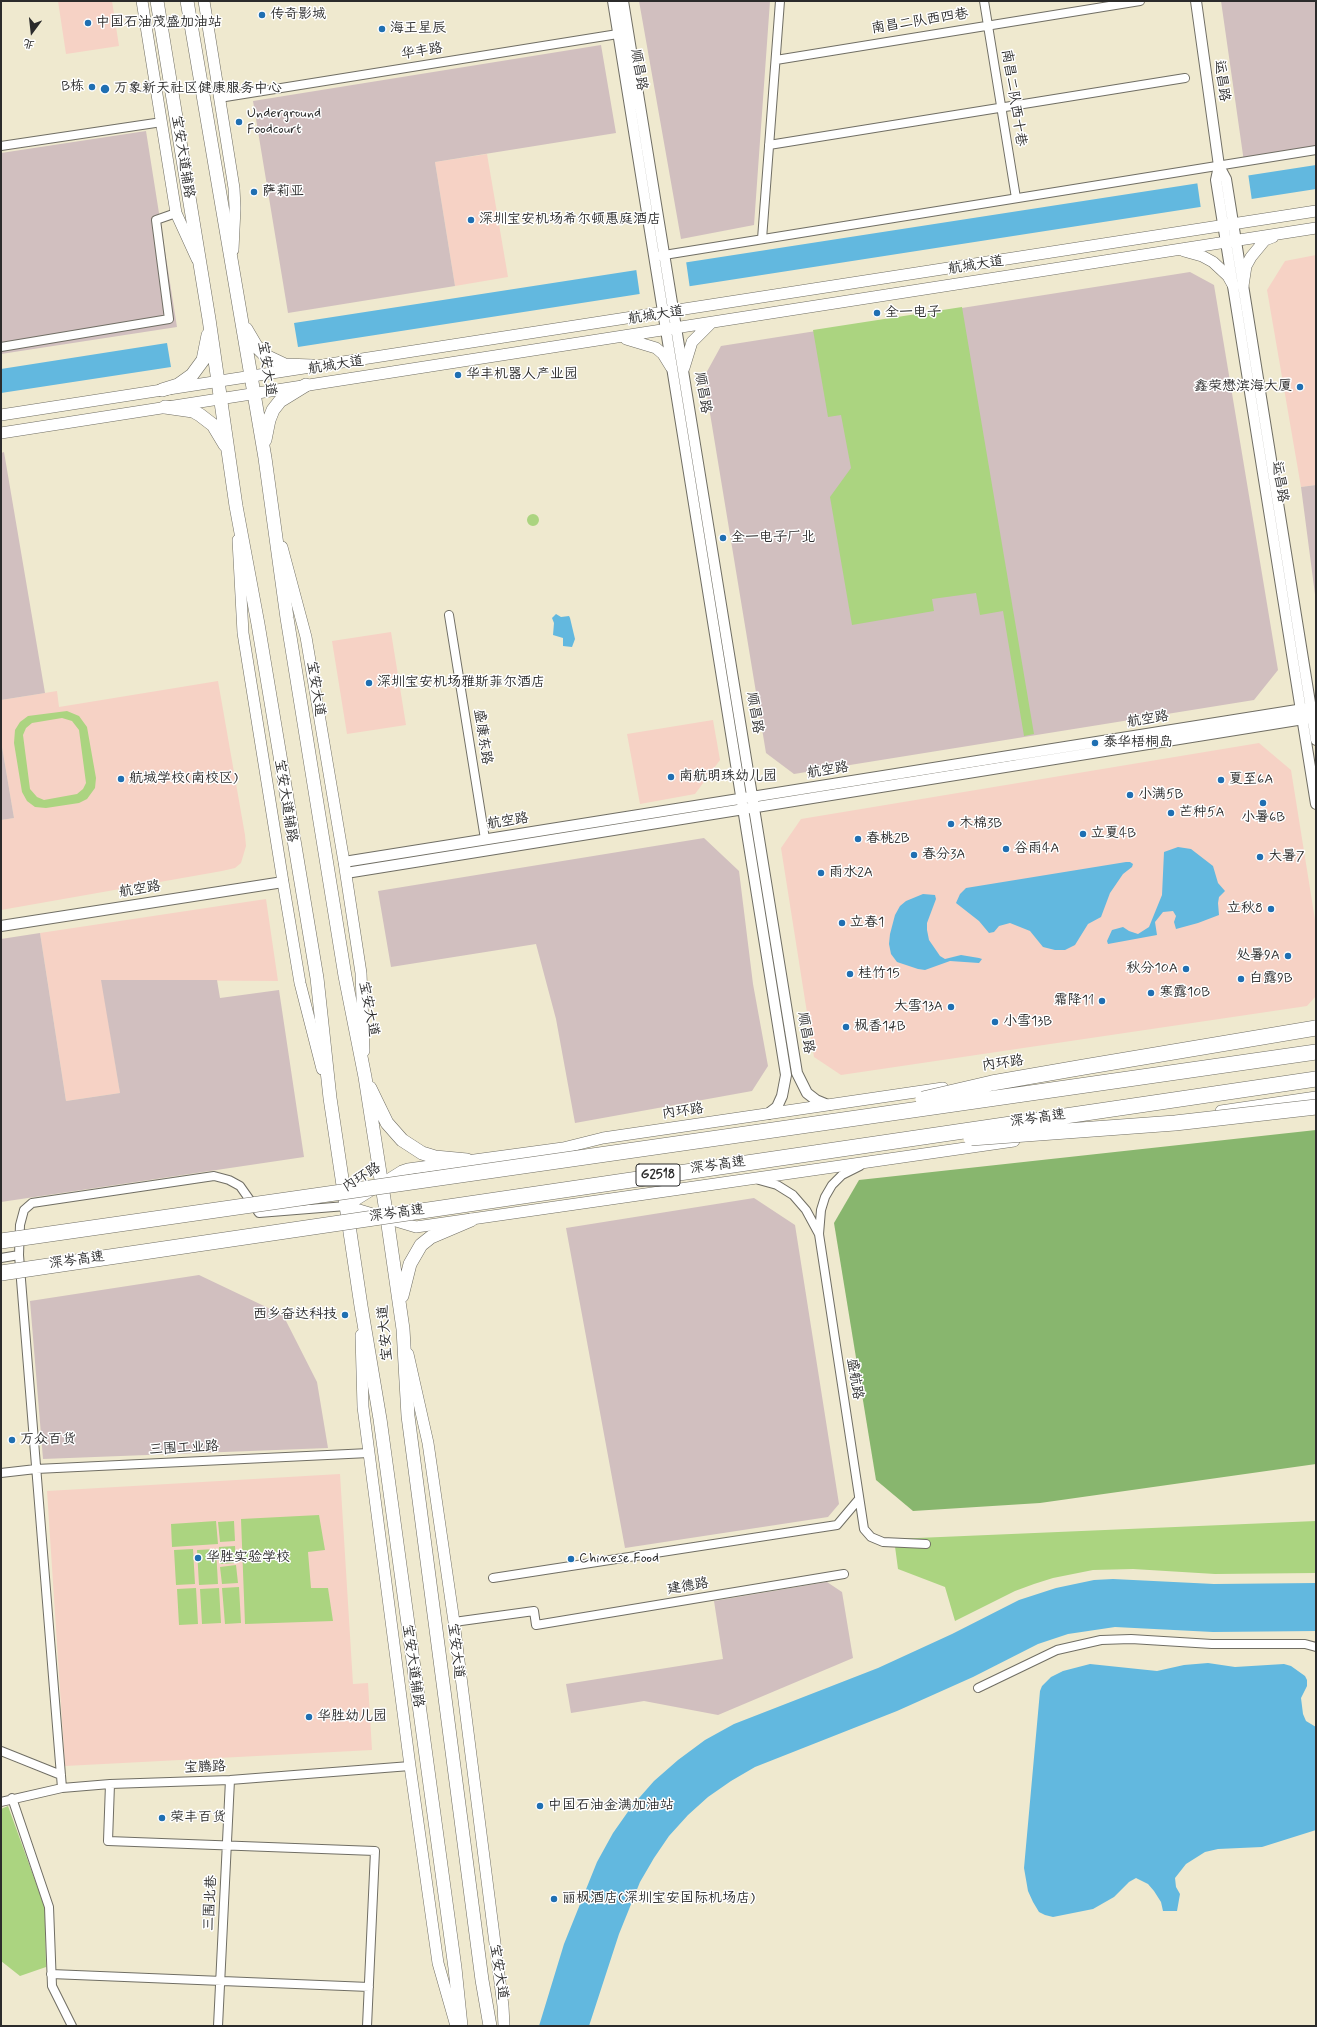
<!DOCTYPE html>
<meta charset="utf-8">
<style>
body{margin:0}
#map{position:relative;width:1317px;height:2027px;overflow:hidden;background:#efe9cf;font-family:Mynerve,"LXGW WenKai TC",sans-serif}
canvas{display:block}
.frame{position:absolute;inset:0;border:2px solid #2b2b2b;pointer-events:none}
.north{position:absolute;left:12px;top:12px;width:40px;height:40px;-webkit-text-stroke:3px #fff;paint-order:stroke;rotate:195deg;font-size:11px;font-weight:700;line-height:16px;text-align:center;color:#2b2b2b}
.north::after{content:'';display:block;margin:auto;width:14px;height:18px;background:#2b2b2b;clip-path:polygon(50% 0,100% 100%,50% 72%,0 100%)}
</style>
<div id="map">
<canvas width="1317" height="2027"></canvas>
<div class="frame"></div>
<div class="north">北</div>
</div>
<script>
const ctx = document.querySelector('canvas').getContext('2d');
ctx.lineJoin = 'round';
function fill(path, color) { ctx.fillStyle = color; ctx.fill(path, 'evenodd'); }
const shape = rows => new Path2D(rows.map(r => 'M' + r).join(''));
function trace(path, color, width, dash) { ctx.strokeStyle = color; ctx.lineWidth = width; ctx.lineCap = dash ? 'butt' : 'round'; ctx.setLineDash(dash || []); ctx.stroke(path); }
function label(font, color, halo, rows, align = 'center') {
  ctx.font = font + ' Mynerve,"LXGW WenKai TC",sans-serif'; ctx.lineWidth = 3; ctx.setLineDash([]); ctx.textBaseline = 'middle'; ctx.strokeStyle = halo; ctx.fillStyle = color; for (const [text, x, y, turn = 0] of rows) {
    ctx.save(); ctx.translate(x, y); ctx.rotate((+turn || 0) * Math.PI / 180); ctx.textAlign = isNaN(turn) ? turn : align; if (halo) ctx.strokeText(text, 0, 0); ctx.fillText(text, 0, 0); ctx.restore();
  }
}
fill(shape([
 [58,1,112,1,119,46,66,54],
 [487,154,508,277,455,286,435,162],
 [1316,255,1316,485,1301,487,1267,290,1285,261],
 [391,632,406,725,347,734,332,641],
 [218,681,245,835,246,846,241,863,235,868,222,871,1,910,1,820,14,818,1,741,1,700,57,691,59,707],
 [713,720,720,760,695,794,640,804,627,734],
 [1259,743,1291,770,1316,926,1316,996,1307,1006,841,1075,814,1057,781,848,801,819],
 [266,899,278,981,102,980,120,1093,66,1101,40,933],
 [340,1474,353,1684,368,1683,372,1750,65,1766,47,1491]
]), '#f6d2c5');
fill(shape([
 [639,1,770,1,754,225,681,239],
 [1221,1,1316,1,1316,150,1244,162],
 [601,45,616,133,435,162,455,286,288,313,253,101],
 [146,131,177,327,1,354,1,153],
 [1190,272,1214,285,1278,670,1254,700,794,774,766,753,704,377,721,346],
 [4,452,45,693,1,700,1,453],
 [1316,485,1316,602,1301,487],
 [1,741,14,818,1,820],
 [704,838,739,871,753,984,768,1066,752,1091,575,1123,556,1019,536,944,391,967,378,891],
 [40,933,66,1101,120,1093,101,980,217,980,220,998,279,990,304,1157,1,1202,1,939],
 [754,1198,795,1225,839,1504,828,1517,625,1548,566,1228],
 [199,1275,283,1315,317,1382,328,1448,43,1459,30,1301],
 [827,1582,842,1592,853,1658,718,1715,644,1701,571,1713,566,1684,723,1659,714,1601]
]), '#d1bfbf');
fill(shape([
 [962,307,1034,734,1024,736,1003,611,980,615,976,593,932,599,934,611,852,625,830,497,851,468,841,415,828,417,813,330],
 '527 520a6 6 0 1 1 12 0a6 6 0 1 1-12 0Z',
 [67,711,79,716,87,727,96,778,95,788,87,799,79,803,46,808,35,807,27,801,22,792,14,743,15,730,20,722,28,716],
 [62,718,72,721,79,730,86,783,83,789,77,794,44,800,37,797,30,789,23,735,26,728,32,723],
 [319,1515,325,1550,308,1552,311,1588,328,1588,333,1621,245,1624,241,1519],
 [216,1521,218,1544,172,1547,171,1524],
 [234,1521,235,1541,220,1542,218,1522],
 [1316,1521,1316,1573,1215,1574,1133,1569,1093,1570,1053,1578,1034,1584,1015,1591,955,1621,945,1587,898,1569,894,1539],
 [235,1546,236,1563,220,1564,219,1547],
 [193,1549,195,1584,176,1585,174,1550],
 [216,1549,218,1584,199,1585,197,1550],
 [236,1565,238,1583,222,1584,220,1567],
 [239,1587,241,1623,225,1624,222,1588],
 [196,1588,198,1624,179,1625,177,1589],
 [219,1588,221,1623,202,1624,200,1589],
 [8,1806,45,1908,46,1967,20,1976,1,1961,1,1809]
]), '#abd480');
fill(shape([
 [1316,1130,1316,1464,1040,1503,913,1511,876,1480,834,1223,859,1180]
]), '#88b66e');
fill(shape([
 [1316,165,1316,189,298,347,294,323],
 [167,343,171,367,1,393,1,369],
 [556,614,561,617,569,616,570,618,575,639,572,647,563,646,563,638,553,635,554,623,552,618],
 [1178,847,1191,849,1213,866,1218,883,1225,891,1219,897,1218,903,1219,915,1198,923,1176,929,1174,922,1176,916,1173,911,1163,912,1155,922,1157,935,1108,944,1107,941,1112,930,1123,927,1129,931,1138,934,1149,927,1162,895,1164,852],
 [1126,862,1130,862,1133,864,1132,867,1123,874,1110,893,1101,917,1088,924,1075,945,1065,950,1055,950,1043,947,1030,931,1010,923,999,926,994,932,989,933,979,921,956,903,960,894,966,888],
 [923,894,935,895,936,899,927,923,927,930,929,940,940,956,945,959,961,955,979,958,982,959,979,963,950,961,925,970,918,969,897,962,891,954,889,944,890,934,895,915,900,906,906,901],
 [1113,1579,1214,1584,1316,1583,1316,1631,1213,1632,1115,1627,1068,1634,1038,1644,973,1677,897,1711,755,1767,731,1781,708,1797,688,1815,669,1836,654,1858,640,1882,619,1934,589,2026,539,2026,564,1944,597,1862,613,1833,632,1806,654,1781,678,1760,705,1740,734,1724,878,1668,952,1634,1019,1600,1056,1588,1094,1580],
 [1208,1663,1235,1667,1284,1664,1291,1666,1305,1676,1307,1680,1307,1686,1301,1698,1303,1714,1306,1721,1316,1727,1316,1830,1262,1847,1218,1849,1205,1852,1186,1864,1175,1878,1176,1887,1180,1894,1177,1911,1163,1911,1161,1902,1154,1891,1148,1884,1136,1878,1129,1882,1114,1897,1093,1909,1053,1917,1045,1915,1039,1912,1033,1902,1028,1891,1024,1868,1040,1691,1042,1686,1051,1677,1063,1671,1090,1664,1157,1671,1184,1665]
]), '#62b8df');
fill(shape([
 [1248,173,1252,201,1201,209,1197,181],
 [686,261,690,289,640,296,636,268]
]), '#efe9cf');
const minor = shape([
 [984,1,1016,198],
 [776,60,1140,1],
 [219,98,624,33],
 [769,145,1185,78],
 [1,146,162,122],
 [762,239,780,1],
 [658,256,1316,150],
 [1,347,169,319,156,220,176,213],
 [449,615,485,839],
 [860,1166,842,1175,832,1185,825,1197,821,1210,819,1234,864,1529,871,1537,883,1542,926,1544],
 [759,1180,777,1185,793,1195,806,1210,819,1234],
 [1,1258,19,1255],
 [1,1473,36,1469,369,1453],
 [493,1578,837,1525,859,1499],
 [454,1622,534,1611,536,1625,844,1574],
 [978,1688,1057,1650,1101,1640,1131,1639,1212,1644,1305,1644,1316,1647],
 [1,1751,61,1775],
 [110,1784,108,1841,375,1851,367,2026],
 [62,1788,19,1255,20,1225,24,1210,32,1203,214,1176,229,1180,240,1186,259,1213,346,1206],
 [12,1798,49,1907,52,1986,72,2026],
 [1,1802,62,1788,110,1784,230,1780,410,1766],
 [51,1974,369,1987],
 [218,2026,230,1780]
]);
const tertiary = shape([
 [613,1,786,1075,782,1096,777,1107,768,1114],
 [623,1,797,1073,807,1093,816,1100,828,1105],
 [1196,1,1219,166,1216,180,1316,804],
 [1219,166,1226,179,1316,740],
 [344,862,1316,707],
 [346,873,1316,717],
 [1,926,283,882]
]);
const secondary = shape([
 [142,1,176,213,197,259],
 [204,1,234,188,235,208,233,250],
 [1184,251,1202,256,1213,262,1228,276,1233,285],
 [1243,286,1246,266,1251,257,1265,240,1273,237],
 [626,339,656,348,663,354,671,367],
 [684,368,692,342,711,323],
 [1,415,1316,211],
 [1,433,1316,228],
 [238,540,243,633,283,882,300,983,322,1069],
 [282,547,306,637,344,862,361,973,364,1051],
 [1221,1111,1316,1097],
 [346,1206,402,1171,408,1169,563,1148,603,1138,943,1088],
 [346,1206,416,1227,1014,1141],
 [361,1335,363,1407,410,1766,438,1963,456,2026],
 [408,1354,428,1443,454,1622,503,2006,504,2026]
]);
const primary = shape([
 [157,1,209,319,236,506,258,624,317,978,330,1098,361,1306,380,1419,455,1968,461,2026],
 [187,1,265,458,287,618,345,976,365,1077,387,1218,403,1329,408,1416,482,1980,490,2026],
 [246,329,256,346,266,356,285,365,312,366],
 [162,390,178,385,192,375,203,360,208,335],
 [165,407,193,411,200,415,213,425,225,445],
 [265,440,269,420,273,410,280,401,306,385],
 [370,1088,387,1123,402,1140,422,1153,435,1157,467,1160],
 [402,1296,410,1264,421,1245,431,1237,471,1220]
]);
trace(minor, '#706e64', 10);
trace(tertiary, '#706e64', 12);
trace(secondary, '#706e64', 12);
trace(primary, '#706e64', 14);
trace(minor, '#fff', 8);
trace(tertiary, '#fff', 10);
trace(secondary, '#fff', 11);
trace(primary, '#fff', 13);
const motorwayBridge = shape([
 [923,1099,992,1083,1084,1067,1316,1028],
 [971,1138,1175,1123,1316,1107],
 [1,1241,1316,1052],
 [1,1273,1316,1079]
]);
trace(motorwayBridge, '#706e64', 16, []);
trace(motorwayBridge, '#fff', 15);
for (const [x, y, r, color] of [
 [262,15,4,"#1f6fb2"],
 [88,23,4,"#1f6fb2"],
 [382,29,4,"#1f6fb2"],
 [92,87,4,"#1f6fb2"],
 [105,89,5,"#1f6fb2"],
 [239,122,4,"#1f6fb2"],
 [254,192,4,"#1f6fb2"],
 [471,220,4,"#1f6fb2"],
 [877,313,4,"#1f6fb2"],
 [458,375,4,"#1f6fb2"],
 [1300,387,4,"#1f6fb2"],
 [723,538,4,"#1f6fb2"],
 [369,683,4,"#1f6fb2"],
 [1095,743,4,"#1f6fb2"],
 [671,777,4,"#1f6fb2"],
 [121,779,4,"#1f6fb2"],
 [1221,780,4,"#1f6fb2"],
 [1130,795,4,"#1f6fb2"],
 [1263,803,4,"#1f6fb2"],
 [1171,813,4,"#1f6fb2"],
 [951,824,4,"#1f6fb2"],
 [1083,834,4,"#1f6fb2"],
 [858,839,4,"#1f6fb2"],
 [1006,849,4,"#1f6fb2"],
 [914,855,4,"#1f6fb2"],
 [1260,857,4,"#1f6fb2"],
 [821,873,4,"#1f6fb2"],
 [1271,909,4,"#1f6fb2"],
 [842,923,4,"#1f6fb2"],
 [1288,956,4,"#1f6fb2"],
 [1186,969,4,"#1f6fb2"],
 [850,974,4,"#1f6fb2"],
 [1241,979,4,"#1f6fb2"],
 [1151,993,4,"#1f6fb2"],
 [1102,1001,4,"#1f6fb2"],
 [951,1007,4,"#1f6fb2"],
 [995,1022,4,"#1f6fb2"],
 [846,1027,4,"#1f6fb2"],
 [345,1315,4,"#1f6fb2"],
 [12,1440,4,"#1f6fb2"],
 [198,1558,4,"#1f6fb2"],
 [571,1559,4,"#1f6fb2"],
 [309,1717,4,"#1f6fb2"],
 [540,1806,4,"#1f6fb2"],
 [162,1818,4,"#1f6fb2"],
 [554,1899,4,"#1f6fb2"]
]) { const dot = new Path2D(); dot.arc(x, y, r, 0, 2 * Math.PI); ctx.fillStyle = color; ctx.fill(dot); trace(dot, '#fff', 1.5); }
for (const [x, y, w] of [
 [658,1175,44]
]) { const box = new Path2D(); box.roundRect(x - w / 2, y - 11, w, 22, 3); ctx.fillStyle = '#fff'; ctx.fill(box); trace(box, '#2b2b2b', 1); }
label('bold 13px', '#2b2b2b', null, [
 ["G2518",658,1175]
]);
label('14px', '#2b2b2b', '#fff', [
 ["传奇影城",270,15],
 ["中国石油茂盛加油站",96,23],
 ["海王星辰",390,29],
 ["B栋",84,87,"right"],
 ["万象新天社区健康服务中心",114,89],
 ["Underground",247,114],
 ["Foodcourt",247,130],
 ["萨莉亚",262,192],
 ["深圳宝安机场希尔顿惠庭酒店",479,220],
 ["全一电子",885,313],
 ["华丰机器人产业园",466,375],
 ["鑫荣懋滨海大厦",1292,387,"right"],
 ["全一电子厂北",731,538],
 ["深圳宝安机场雅斯菲尔酒店",377,683],
 ["泰华梧桐岛",1103,743],
 ["南航明珠幼儿园",679,777],
 ["航城学校(南校区)",129,779],
 ["夏至6A",1229,780],
 ["小满5B",1138,795],
 ["芒种5A",1179,813],
 ["小暑6B",1263,818,"center"],
 ["木棉3B",959,824],
 ["立夏4B",1091,834],
 ["春桃2B",866,839],
 ["谷雨4A",1014,849],
 ["春分3A",922,855],
 ["大暑7",1268,857],
 ["雨水2A",829,873],
 ["立秋8",1263,909,"right"],
 ["立春1",850,923],
 ["处暑9A",1280,956,"right"],
 ["秋分10A",1178,969,"right"],
 ["桂竹15",858,974],
 ["白露9B",1249,979],
 ["寒露10B",1159,993],
 ["霜降11",1094,1001,"right"],
 ["大雪13A",943,1007,"right"],
 ["小雪13B",1003,1022],
 ["枫香14B",854,1027],
 ["西乡奋达科技",337,1315,"right"],
 ["万众百货",20,1440],
 ["华胜实验学校",206,1558],
 ["Chinese Food",579,1559],
 ["华胜幼儿园",317,1717],
 ["中国石油金满加油站",548,1806],
 ["荣丰百货",170,1818],
 ["丽枫酒店(深圳宝安国际机场店)",562,1899]
], 'left');
label('14px', '#2b2b2b', '#fff', [
 ["南昌二队西四巷",920,22,-9],
 ["华丰路",422,52,-9],
 ["顺昌路",638,70,81],
 ["运昌路",1221,81,82],
 ["南昌二队西十巷",1013,98,81],
 ["宝安大道辅路",182,157,81],
 ["航城大道",976,266,-9],
 ["航城大道",656,316,-9],
 ["航城大道",336,366,-9],
 ["宝安大道",266,369,81],
 ["顺昌路",702,393,81],
 ["运昌路",1279,482,81],
 ["宝安大道",315,689,81],
 ["顺昌路",754,713,81],
 ["航空路",1148,720,-9],
 ["盛康东路",482,737,81],
 ["航空路",828,771,-9],
 ["宝安大道辅路",285,801,81],
 ["航空路",508,822,-9],
 ["航空路",140,890,-9],
 ["宝安大道",368,1009,79],
 ["顺昌路",805,1033,81],
 ["内环路",1003,1064,-8],
 ["内环路",683,1112,-8],
 ["深岑高速",1038,1119,-8],
 ["深岑高速",718,1166,-8],
 ["内环路",362,1178,-32],
 ["深岑高速",397,1214,-8],
 ["深岑高速",77,1261,-8],
 ["宝安大道",386,1333,-95],
 ["盛航路",854,1379,81],
 ["三围工业路",184,1449,-3],
 ["建德路",688,1587,-9],
 ["宝安大道",455,1651,83],
 ["宝安大道辅路",412,1666,82],
 ["宝腾路",205,1768,-2],
 ["三围北巷",211,1903,-87],
 ["宝安大道",498,1972,81]
]);
</script>
